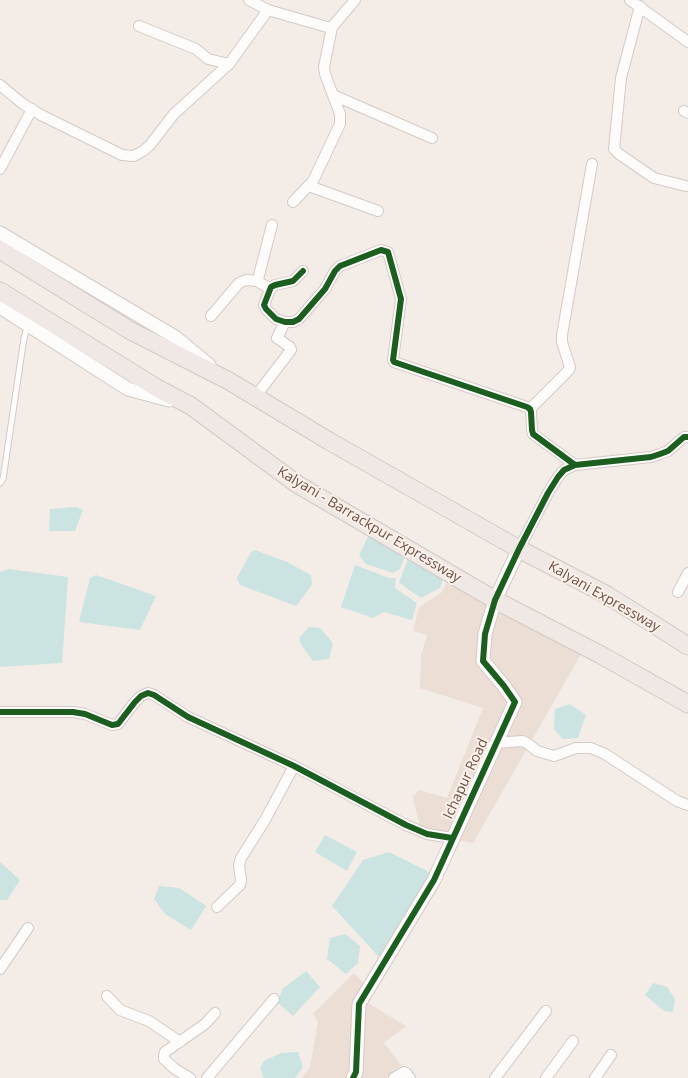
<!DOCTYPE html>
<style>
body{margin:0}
canvas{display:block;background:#f4ede7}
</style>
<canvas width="688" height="1078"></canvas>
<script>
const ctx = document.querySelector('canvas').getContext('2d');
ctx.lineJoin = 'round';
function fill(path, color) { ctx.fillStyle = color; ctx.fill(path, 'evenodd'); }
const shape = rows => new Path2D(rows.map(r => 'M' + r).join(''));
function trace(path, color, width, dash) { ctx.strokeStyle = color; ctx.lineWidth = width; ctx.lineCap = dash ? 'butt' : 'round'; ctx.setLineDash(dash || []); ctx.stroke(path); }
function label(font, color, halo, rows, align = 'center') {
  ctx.font = font + ' "Open Sans",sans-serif'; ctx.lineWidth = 4; ctx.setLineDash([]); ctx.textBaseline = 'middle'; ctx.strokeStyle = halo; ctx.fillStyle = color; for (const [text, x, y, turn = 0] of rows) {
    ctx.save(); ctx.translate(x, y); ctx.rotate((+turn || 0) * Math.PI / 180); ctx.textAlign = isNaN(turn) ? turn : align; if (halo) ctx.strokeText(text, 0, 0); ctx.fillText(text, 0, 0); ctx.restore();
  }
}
fill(shape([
 [452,572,583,651,473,843,421,833,413,797,419,790,447,798,483,708,420,688,421,656,427,635,413,631,419,607,442,592],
 [354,973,364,983,351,1073,347,1078,302,1078,310,1067,318,1022,313,1014],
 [365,1001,406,1026,384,1043,401,1065,386,1078,355,1078]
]), '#ecded5');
fill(shape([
 [76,507,83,510,75,531,49,531,50,509],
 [371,531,410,543,400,569,393,573,366,564,359,555],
 [255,550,287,562,311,575,312,585,296,606,240,585,237,578,251,552],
 [409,557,445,573,440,588,421,598,409,590,399,582],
 [355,565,389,578,396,578,395,588,417,603,412,620,384,612,373,618,341,607],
 [9,569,68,577,62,663,0,667,0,572],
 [96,575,156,596,140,630,79,622,90,578],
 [309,627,320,628,333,643,329,659,313,661,301,644,299,638],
 [570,704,586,715,578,738,563,739,554,729,555,709],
 [325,835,357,852,347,871,315,852],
 [389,852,431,873,380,958,332,906,363,860],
 [0,862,20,880,7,900,0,900],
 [159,886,179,888,206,906,191,930,165,914,154,899],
 [345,934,360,946,358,963,346,974,327,959,330,938],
 [306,971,320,987,293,1016,278,1003,282,989],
 [653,983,667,987,675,999,673,1012,664,1011,645,995],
 [298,1052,303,1067,295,1078,264,1078,260,1068,264,1061,281,1053]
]), '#cbe3e1');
const service = shape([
 [0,483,3,479,24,338,28,325]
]);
const minor = shape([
 [249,0,268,10,327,27,332,27,355,0],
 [630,0,688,42],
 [640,6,621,78,614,149,619,154,654,178,686,186],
 [139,26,196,49,208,59,229,64],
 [0,85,23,104,41,115,122,155,134,156,143,151,150,145,174,114,229,64,268,10],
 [333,95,432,138],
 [684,111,688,113],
 [0,169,32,109],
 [309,186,378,211],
 [293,202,313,181,340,124,340,114,325,74,324,67,332,27],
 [303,271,293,281,275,285,271,287,264,305,266,309,276,319,285,322,293,322,299,319,325,289,335,271,340,266,381,250,388,252,401,299,393,360,394,362,527,407,530,409,531,412,532,430,533,434,575,465],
 [271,289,260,283,258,279,272,225],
 [211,316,239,283,246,280,258,281],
 [255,397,291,350,290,347,277,338,285,322],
 [530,409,569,370,570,367,562,342,562,335,592,164],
 [519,549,548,493,558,477,564,470,575,465,651,457,660,454,668,451,684,437,688,437],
 [678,592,688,573],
 [0,712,73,712,85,714,112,725,118,724,135,702,141,696,148,693,154,695,188,717,294,766,406,825,427,834,452,838],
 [496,743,522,741,527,743,537,751,554,756,576,748,591,748,605,754,677,801,688,805],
 [217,907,240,885,241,880,239,865,241,858,265,820,294,766],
 [0,969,28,928],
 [107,996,120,1010,149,1021,180,1042],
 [190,1078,175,1069,164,1059,164,1055,165,1052,205,1024,215,1013],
 [207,1078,274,999],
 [394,1078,404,1072,406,1073,410,1078],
 [495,1078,546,1011],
 [546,1078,573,1041],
 [595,1078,611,1055]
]);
const tertiary = shape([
 [0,233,175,337,209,365],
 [0,307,128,389,169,400],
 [353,1078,356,1072,359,1004,434,880,515,702,504,686,483,661,485,634,495,600,519,549]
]);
const trunk = shape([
 [0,250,129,330,229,381,329,441,519,549,607,595,688,646],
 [0,291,157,388,191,406,297,484,495,600,601,655,688,704]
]);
trace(service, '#d3cac6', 7);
trace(minor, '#d3cac6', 12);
trace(tertiary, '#d3cac6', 15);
trace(trunk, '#d3c9c5', 19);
trace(service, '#fdfcfb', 5);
trace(minor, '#fdfcfb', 10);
trace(tertiary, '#fdfcfb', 13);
trace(trunk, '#efe8e4', 17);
trace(shape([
 [303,271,293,281,275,285,271,287,264,305,266,309,276,319,285,322,293,322,299,319,325,289,335,271,340,266,381,250,388,252,401,299,393,360,394,362,527,407,530,409,531,412,532,430,533,434,575,465],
 [0,712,73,712,85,714,112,725,118,724,135,702,141,696,148,693,154,695,188,717,294,766,406,825,427,834,452,838],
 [353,1078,356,1072,359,1004,434,880,515,702,504,686,483,661,485,634,495,600,519,549,548,493,558,477,564,470,575,465,651,457,660,454,668,451,684,437,688,437]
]), '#1b5e20', 6);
label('14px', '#6d524c', '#fcf1e8', [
 ["Kalyani - Barrackpur Expressway",369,525,31],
 ["Kalyani Expressway",604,597,30],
 ["Ichapur Road",466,779,-65]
]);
</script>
